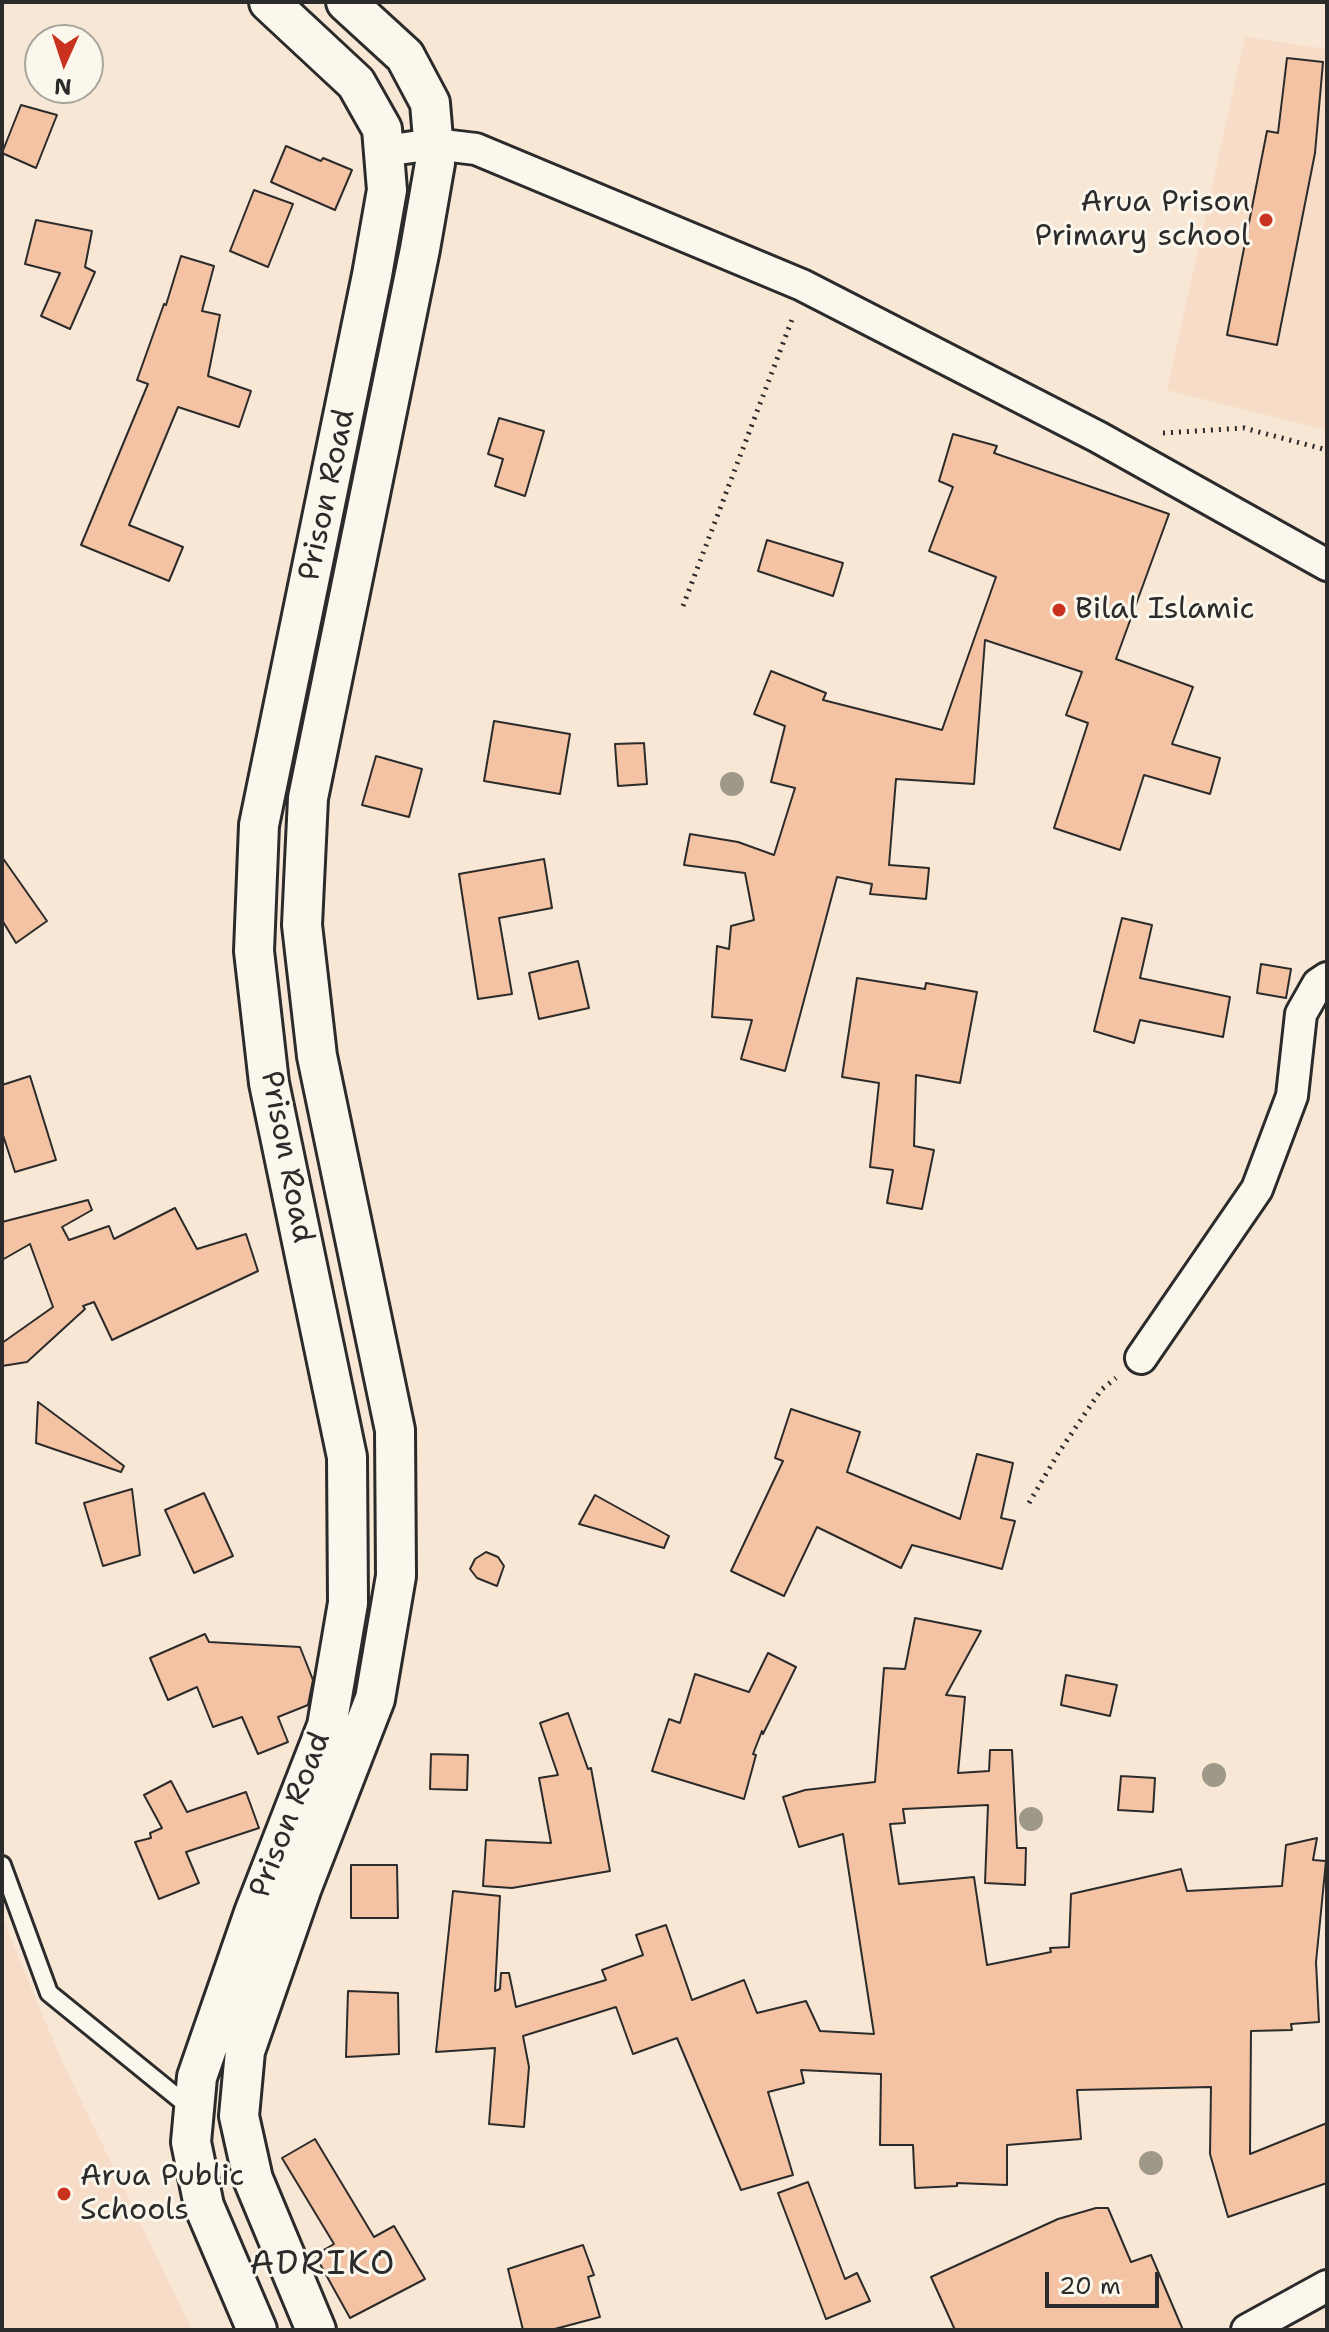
<!DOCTYPE html>
<style>
body{margin:0}
#map{position:relative;width:1329px;height:2332px;overflow:hidden;background:#f9e7d6;font-family:"Shantell Sans",sans-serif}
canvas{display:block}
.frame{position:absolute;inset:0;border:4px solid #2b2b2b;pointer-events:none}
.north{position:absolute;left:24px;top:24px;width:80px;height:80px;box-sizing:border-box;background:#fbf7ec;border:2px solid #a8a59f;border-radius:50%;rotate:183deg;font-size:22px;font-weight:700;line-height:32px;text-align:center;color:#2b2b2b}
.north::after{content:'';display:block;margin:auto;width:28px;height:36px;background:#c8321e;clip-path:polygon(50% 0,100% 100%,50% 72%,0 100%)}
.scale{position:absolute;left:1045px;top:2272px;width:114px;height:36px;box-sizing:border-box;border:4px solid #2b2b2b;border-top:0;padding-left:10px;font-size:24px;line-height:28px;white-space:nowrap;color:#2b2b2b;-webkit-text-stroke:6px #fbf7ec;paint-order:stroke}
</style>
<div id="map">
<canvas width="1329" height="2332"></canvas>
<div class="frame"></div>
<div class="north">N</div>
<div class="scale">20 m</div>
</div>
<script>
const ctx = document.querySelector('canvas').getContext('2d');
ctx.lineJoin = 'round';
function fill(path, color) { ctx.fillStyle = color; ctx.fill(path, 'evenodd'); }
const shape = rows => new Path2D(rows.map(r => 'M' + r).join(''));
function trace(path, color, width, dash) { ctx.strokeStyle = color; ctx.lineWidth = width; ctx.lineCap = dash ? 'butt' : 'round'; ctx.setLineDash(dash || []); ctx.stroke(path); }
function label(font, color, halo, rows, align = 'center') {
  ctx.font = font + ' "Shantell Sans",sans-serif'; ctx.lineWidth = 6; ctx.setLineDash([]); ctx.textBaseline = 'middle'; ctx.strokeStyle = halo; ctx.fillStyle = color; for (const [text, x, y, turn = 0] of rows) {
    ctx.save(); ctx.translate(x, y); ctx.rotate((+turn || 0) * Math.PI / 180); ctx.textAlign = isNaN(turn) ? turn : align; if (halo) ctx.strokeText(text, 0, 0); ctx.fillText(text, 0, 0); ctx.restore();
  }
}
fill(shape([
 [1245,37,1327,49,1327,430,1167,390],
 [2,1917,60,2057,192,2330,2,2330]
]), '#f7dcc7');
const building = shape([
 [1287,58,1323,62,1315,153,1277,345,1227,335,1267,131,1278,133,1287,58],
 [21,105,57,115,36,168,2,153,21,105],
 [286,146,321,161,323,158,352,170,335,210,271,182,286,146],
 [254,190,293,204,268,267,230,251,254,190],
 [36,220,92,231,85,267,95,272,70,329,41,316,60,273,25,264,36,220],
 [181,256,214,266,202,311,220,315,208,376,251,391,239,427,178,407,129,525,183,547,169,581,81,545,148,384,137,380,164,304,166,305,181,256],
 [499,418,544,431,525,496,495,486,503,459,488,454,499,418],
 [953,434,997,446,994,453,1169,514,1116,659,1193,687,1172,744,1220,758,1210,794,1144,775,1120,850,1054,828,1088,723,1066,715,1082,672,985,640,974,784,896,779,889,865,929,868,926,899,870,894,872,884,837,877,785,1071,741,1059,752,1020,712,1017,717,946,729,949,731,926,754,920,745,873,684,865,690,834,738,842,774,855,795,788,771,782,785,726,754,714,771,671,826,693,823,700,942,730,996,577,929,551,953,487,939,481,953,434],
 [767,540,843,563,833,596,758,571,767,540],
 [494,721,570,734,560,794,484,781,494,721],
 [644,743,647,784,618,786,615,744,644,743],
 [376,756,422,769,409,817,362,805,376,756],
 [2,857,47,921,16,943,2,920,2,857],
 [544,859,552,908,499,918,512,994,478,999,459,874,544,859],
 [1122,918,1152,925,1140,978,1230,997,1223,1037,1140,1020,1134,1043,1094,1031,1122,918],
 [578,961,589,1008,539,1019,529,973,578,961],
 [1261,964,1291,969,1286,998,1257,993,1261,964],
 [857,978,925,989,926,983,977,992,960,1083,916,1075,914,1146,934,1150,922,1209,887,1203,893,1170,870,1167,879,1083,842,1077,857,978],
 [30,1076,56,1160,15,1172,2,1132,2,1085,30,1076],
 [88,1200,92,1210,62,1227,69,1240,109,1226,114,1239,175,1208,197,1249,246,1234,258,1271,112,1340,94,1302,83,1306,85,1309,27,1362,2,1366,2,1343,53,1307,30,1244,2,1260,2,1222,88,1200],
 [38,1402,124,1466,121,1472,36,1443,38,1402],
 [791,1409,860,1432,847,1472,960,1519,977,1454,1013,1463,1001,1518,1015,1521,1002,1569,912,1545,901,1568,817,1527,784,1596,731,1571,783,1461,775,1458,791,1409],
 [132,1489,140,1555,103,1566,84,1503,132,1489],
 [204,1493,233,1556,194,1573,165,1510,204,1493],
 [595,1495,669,1536,664,1548,579,1524,595,1495],
 [486,1552,498,1557,504,1566,497,1586,477,1578,470,1569,475,1559,486,1552],
 [915,1618,981,1631,946,1695,965,1697,958,1773,989,1771,990,1750,1012,1750,1017,1848,1026,1848,1025,1885,985,1883,988,1805,903,1809,905,1823,890,1824,899,1884,974,1877,987,1965,1051,1952,1050,1948,1069,1947,1071,1894,1181,1869,1187,1891,1282,1886,1286,1845,1317,1838,1313,1860,1326,1861,1316,1962,1319,2022,1291,2024,1292,2030,1251,2031,1250,2154,1327,2123,1327,2183,1228,2217,1210,2154,1211,2087,1077,2090,1081,2139,1007,2145,1007,2185,957,2183,957,2186,915,2188,913,2145,880,2145,881,2074,801,2070,804,2083,768,2092,793,2175,741,2190,677,2038,633,2054,616,2007,523,2036,529,2067,524,2127,489,2124,495,2048,436,2052,453,1891,500,1896,495,1991,500,1989,501,1973,509,1973,516,2007,606,1980,602,1970,643,1955,636,1935,666,1925,692,2000,744,1980,757,2013,806,2001,820,2031,874,2034,843,1834,799,1847,783,1797,805,1790,875,1782,884,1668,905,1669,915,1618],
 [205,1634,209,1642,300,1647,313,1680,308,1705,278,1717,288,1742,258,1754,242,1717,213,1727,197,1687,168,1700,150,1658,205,1634],
 [768,1653,796,1667,763,1734,762,1731,753,1754,756,1755,744,1799,652,1771,669,1719,680,1723,695,1674,749,1692,768,1653],
 [1066,1675,1117,1685,1110,1716,1061,1705,1066,1675],
 [568,1713,588,1769,591,1768,610,1871,512,1888,483,1886,486,1840,551,1843,539,1778,558,1775,540,1723,568,1713],
 [431,1754,468,1755,467,1790,430,1789,431,1754],
 [1121,1776,1155,1778,1153,1812,1118,1810,1121,1776],
 [171,1781,187,1812,246,1792,259,1828,186,1852,199,1883,159,1899,135,1842,151,1838,150,1833,162,1828,144,1795,171,1781],
 [351,1865,397,1865,398,1918,351,1918,351,1865],
 [348,1991,398,1993,399,2054,346,2057,348,1991],
 [315,2139,374,2237,394,2226,425,2279,350,2318,315,2255,334,2244,282,2158,315,2139],
 [808,2182,845,2279,857,2273,870,2301,826,2319,778,2193,808,2182],
 [1096,2208,1108,2208,1131,2262,1151,2255,1183,2330,955,2330,931,2277,1058,2219,1096,2208],
 [583,2245,594,2275,588,2277,600,2317,551,2330,523,2330,508,2269,583,2245]
]);
fill(building, '#f3c3a3');
trace(building, '#2b2b2b', 2);
const service = shape([
 [2,1865,49,1993,193,2110]
]);
const minor = shape([
 [384,151,434,144,476,149,802,285,1098,437,1327,565],
 [1141,1358,1257,1189,1292,1096,1301,1014,1318,984,1327,978],
 [1247,2330,1327,2286]
]);
const tertiary = shape([
 [257,2330,204,2206,191,2142,197,2077,254,1913,327,1726,348,1603,347,1457,269,1083,254,951,259,825,372,275,387,190,382,129,356,83,269,2],
 [316,2330,253,2179,239,2116,245,2051,302,1887,375,1699,396,1576,395,1430,317,1056,302,925,308,798,420,249,435,163,430,103,405,56,346,2]
]);
trace(service, '#2b2b2b', 22);
trace(minor, '#2b2b2b', 36);
trace(tertiary, '#2b2b2b', 44);
trace(shape([
 [1163,433,1244,428,1327,450],
 [683,606,793,317],
 [1029,1503,1059,1452,1101,1390,1116,1378]
]), '#2b2b2b', 5, [2, 6]);
trace(service, '#fbf7ec', 16);
trace(minor, '#fbf7ec', 30);
trace(tertiary, '#fbf7ec', 38);
ctx.fillStyle = '#9d9887';
for (const [x, y] of [
 [732,784],
 [1214,1775],
 [1031,1819],
 [1151,2163]
]) { ctx.beginPath(); ctx.arc(x, y, 12, 0, 2 * Math.PI); ctx.fill(); }
for (const [x, y, r, color] of [
 [1266,220,8,"#c8321e"],
 [1059,610,8,"#c8321e"],
 [64,2194,8,"#c8321e"]
]) { const dot = new Path2D(); dot.arc(x, y, r, 0, 2 * Math.PI); ctx.fillStyle = color; ctx.fill(dot); trace(dot, '#fbf7ec', 3); }
label('30px', '#2b2b2b', '#fbf7ec', [
 ["Arua Prison",1250,203,"right"],
 ["Primary school",1250,237,"right"],
 ["Bilal Islamic",1075,610],
 ["Arua Public",80,2177],
 ["Schools",80,2211]
], 'left');
label('30px', '#2b2b2b', '#fbf7ec', [
 ["Prison Road",328,495,-78],
 ["Prison Road",286,1157,79],
 ["Prison Road",291,1815,-69]
]);
ctx.letterSpacing = '2px';
label('34px', '#2b2b2b', '#fbf7ec', [
 ["ADRIKO",323,2265]
]);
ctx.letterSpacing = '0px';
</script>
